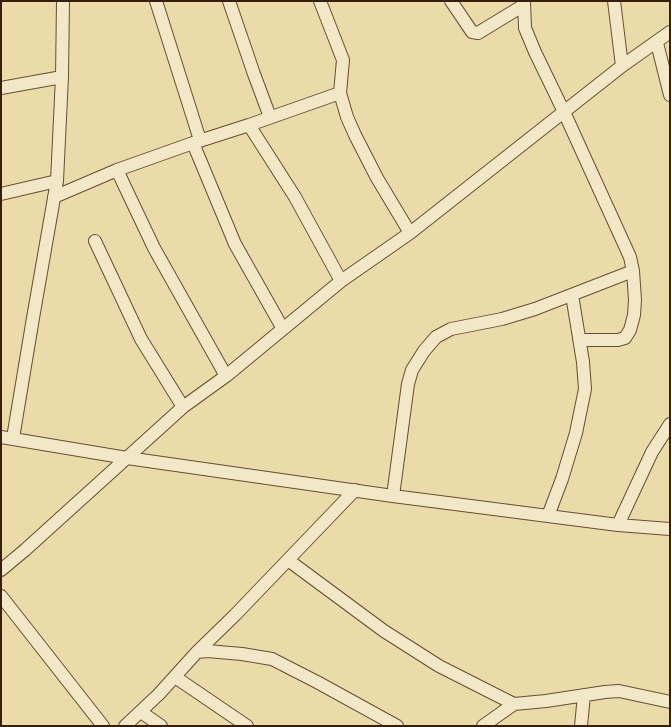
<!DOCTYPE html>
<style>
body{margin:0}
#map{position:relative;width:671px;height:727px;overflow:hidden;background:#ebdba9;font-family:"IM FELL DW Pica",serif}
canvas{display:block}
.frame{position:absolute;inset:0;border:2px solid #391e0e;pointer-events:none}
</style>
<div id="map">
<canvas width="671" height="727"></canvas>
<div class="frame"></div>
</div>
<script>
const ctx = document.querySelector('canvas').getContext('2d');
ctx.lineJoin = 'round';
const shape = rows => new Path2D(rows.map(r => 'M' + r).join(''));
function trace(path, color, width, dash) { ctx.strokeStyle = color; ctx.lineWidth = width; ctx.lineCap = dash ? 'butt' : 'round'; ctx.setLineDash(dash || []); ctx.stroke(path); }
const minor = shape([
 [156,1,200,140],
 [229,1,254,74,270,117],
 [320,1,343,60,340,93,347,117,355,135,377,178,410,233],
 [451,1,472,32,478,33,524,5],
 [524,1,525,28,535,52,564,112,630,257,633,271,635,300,634,315,630,330,625,338,618,340,580,340],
 [614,1,622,66],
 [657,43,670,95],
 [1,88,62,77],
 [249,125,295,197,341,281],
 [193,143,235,244,283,329],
 [117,170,154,248,226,376],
 [1,194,57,181],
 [54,197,117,170,193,143,249,125,340,93],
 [95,241,141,339,183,407],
 [1,437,127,458,393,496,618,525,670,529],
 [13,438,33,318,57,181,62,77,63,1],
 [393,496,408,384,412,370,424,351,436,337,451,329,502,319,535,309,633,271],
 [548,516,562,479,576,433,585,389,583,362,572,295],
 [618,525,652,452,670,424],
 [288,560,384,631,439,666,514,704,546,701,605,692,619,691,670,702],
 [1,570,25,550,183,407,226,376,341,281,410,233,622,66,670,32],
 [1,596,103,726],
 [197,652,207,651,242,654,272,659,317,682,397,726],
 [175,677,247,726],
 [141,712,161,726],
 [125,726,159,694,197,652,235,615,355,490],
 [483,726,514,704],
 [581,726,584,695]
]);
trace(minor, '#664d35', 14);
trace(minor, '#f2e8c7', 12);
</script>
